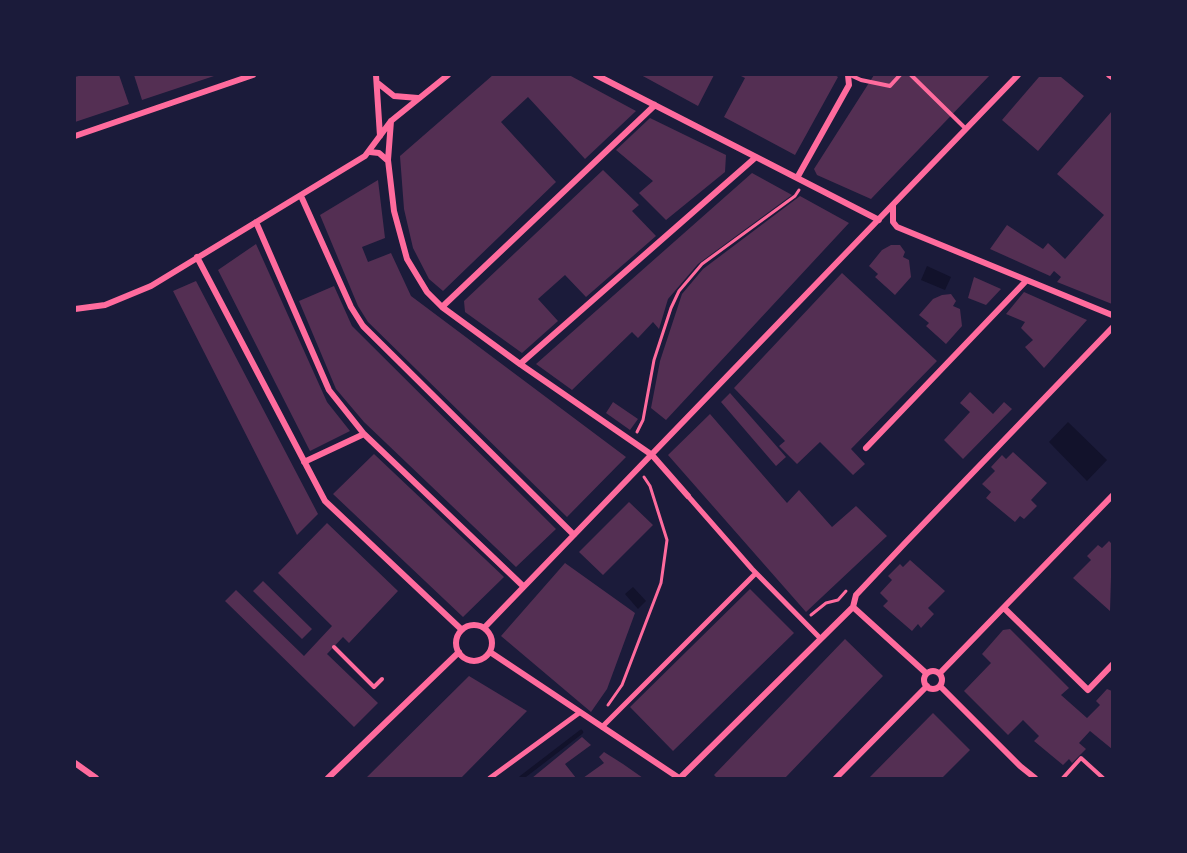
<!DOCTYPE html>
<style>
body{margin:0}
#map{position:relative;width:1187px;height:853px;overflow:hidden;background:#1b1b3a;font-family:"Asap Condensed",sans-serif}
canvas{display:block}
.frame{position:absolute;inset:0;border:76px solid #1b1b3a;pointer-events:none}
</style>
<div id="map">
<canvas width="1187" height="853"></canvas>
<div class="frame"></div>
</div>
<script>
const ctx = document.querySelector('canvas').getContext('2d');
ctx.lineJoin = 'round';
function fill(path, color) { ctx.fillStyle = color; ctx.fill(path, 'evenodd'); }
const shape = rows => new Path2D(rows.map(r => 'M' + r).join(''));
function trace(path, color, width, dash) { ctx.strokeStyle = color; ctx.lineWidth = width; ctx.lineCap = dash ? 'butt' : 'round'; ctx.setLineDash(dash || []); ctx.stroke(path); }
fill(shape([
 [927,266,951,277,945,290,921,280],
 [1068,422,1107,460,1087,481,1049,442],
 [633,587,646,601,638,609,625,594]
]), '#12122b');
trace(shape([
 [521,778,581,732]
]), '#12122b', 4.5);
fill(shape([
 [82,75,119,75,129,104,75,122,75,77],
 [134,75,217,75,142,100],
 [493,75,569,75,636,111,585,159,528,97,501,122,556,182,443,291,429,279,413,248,404,209,400,156],
 [641,75,714,75,698,106],
 [739,75,835,75,838,77,795,155,724,117,745,78],
 [874,75,990,75,871,199,817,175,814,169],
 [1039,77,1061,77,1084,96,1038,151,1002,120],
 [1112,111,1112,304,1057,282,1061,277,1054,271,1050,276,990,249,1007,225,1043,249,1048,243,1065,259,1104,215,1057,174],
 [650,118,726,155,725,172,666,220,639,193,653,181,616,150],
 [603,170,639,205,632,211,656,236,586,297,565,275,538,299,558,321,522,353,465,312,464,301],
 [752,173,792,195,698,264,668,299,659,329,653,322,638,338,632,332,572,390,536,364],
 [378,180,385,238,362,247,368,262,391,253,411,296,626,457,567,517,368,322,358,306,320,215],
 [800,196,849,223,666,420,651,408,660,361,682,294,703,269],
 [256,244,327,402,350,431,310,451,218,270],
 [891,245,900,245,905,252,903,257,909,260,911,277,895,295,875,277,878,274,869,266,882,250],
 [842,273,937,361,851,449,865,464,853,475,820,442,797,464,779,446,785,441,734,388],
 [974,277,1001,289,986,305,968,298],
 [196,281,318,514,297,535,173,291],
 [334,286,352,326,556,529,516,567,364,422,336,389,299,301],
 [1024,292,1087,320,1044,368,1025,347,1033,340,1021,328,1025,322,1006,314],
 [951,294,956,301,953,306,960,309,962,326,946,344,926,326,929,323,919,315,933,299,942,295],
 [970,392,993,414,1004,402,1012,409,963,459,944,440,970,412,960,403],
 [730,393,786,457,776,466,721,402],
 [613,402,638,419,630,430,606,413],
 [710,414,787,503,799,490,832,527,856,506,887,536,806,612,668,455],
 [1013,452,1047,483,1031,500,1037,506,1024,519,1020,516,1015,522,986,498,991,492,982,484,995,471,991,467,1002,455,1006,459],
 [374,454,504,577,463,617,333,494],
 [629,502,653,525,603,575,579,552],
 [327,523,398,591,349,643,343,637,327,654,378,703,354,727,225,601,236,590,304,656,332,626,278,573],
 [1109,541,1112,544,1110,611,1073,578,1091,560,1087,556,1098,545,1102,548],
 [910,560,945,591,928,608,934,614,921,628,918,624,912,631,883,606,888,601,880,593,892,580,888,576,900,564,903,567],
 [565,563,635,613,607,689,591,712,501,636],
 [263,581,312,629,302,639,253,591],
 [750,589,794,633,673,751,630,707],
 [1010,629,1069,688,1061,695,1087,718,1100,705,1096,701,1107,689,1112,691,1112,749,1090,731,1079,743,1086,749,1072,763,1069,759,1063,765,1034,741,1039,736,1023,720,1008,735,964,691,991,663,982,654,1003,630],
 [845,639,883,676,785,778,717,778,714,775],
 [469,676,527,711,461,778,366,778],
 [933,713,970,750,942,778,869,778],
 [582,737,591,745,565,764,576,778,532,778],
 [604,752,623,764,643,778,583,778,604,763,599,757]
]), '#542f53');
trace(shape([
 [637,432,643,420,654,360,671,308,679,291,702,264,795,196,799,190],
 [811,615,826,603,838,600,846,591],
 [608,705,622,685,661,583,667,540,650,486,644,477]
]), '#ff6b9d', 3);
trace(shape([
 [850,75,861,80,890,86,900,75],
 [911,75,965,128],
 [334,647,374,687,382,679],
 [1063,778,1081,758,1103,778]
]), '#ff6b9d', 4);
trace(shape([
 [688,496,752,569,820,638],
 [602,727,756,573],
 [490,778,579,713]
]), '#ff6b9d', 5);
trace(shape([
 [376,75,380,136],
 [596,75,879,220],
 [1109,75,1112,77],
 [379,84,394,96,418,98],
 [391,121,388,160,394,211,407,259,427,292,442,307,520,364,652,455,688,496],
 [75,136,253,75],
 [370,152,379,153,387,160],
 [797,178,849,85,848,75],
 [301,196,351,307,363,326,574,535],
 [893,205,893,222,897,227,1112,315],
 [256,222,329,390,364,434,523,586],
 [197,257,325,501,462,630],
 [442,307,655,105],
 [75,309,105,305,151,286,365,156,391,121,448,75],
 [520,364,756,157],
 [866,448,1025,282],
 [304,462,364,434],
 [853,607,856,595,906,542,1112,328],
 [853,607,926,673],
 [1004,608,1088,690,1112,665],
 '456 643a18 18 0 1 1 36 0a18 18 0 1 1-36 0Z',
 [484,628,1018,75],
 [490,652,679,778],
 '924 680a9 9 0 1 1 18 0a9 9 0 1 1-18 0Z',
 [940,673,1112,496],
 [940,686,1020,766,1035,778],
 [75,763,96,778],
 [328,778,459,652],
 [680,778,853,607],
 [836,778,927,686]
]), '#ff6b9d', 6);
</script>
